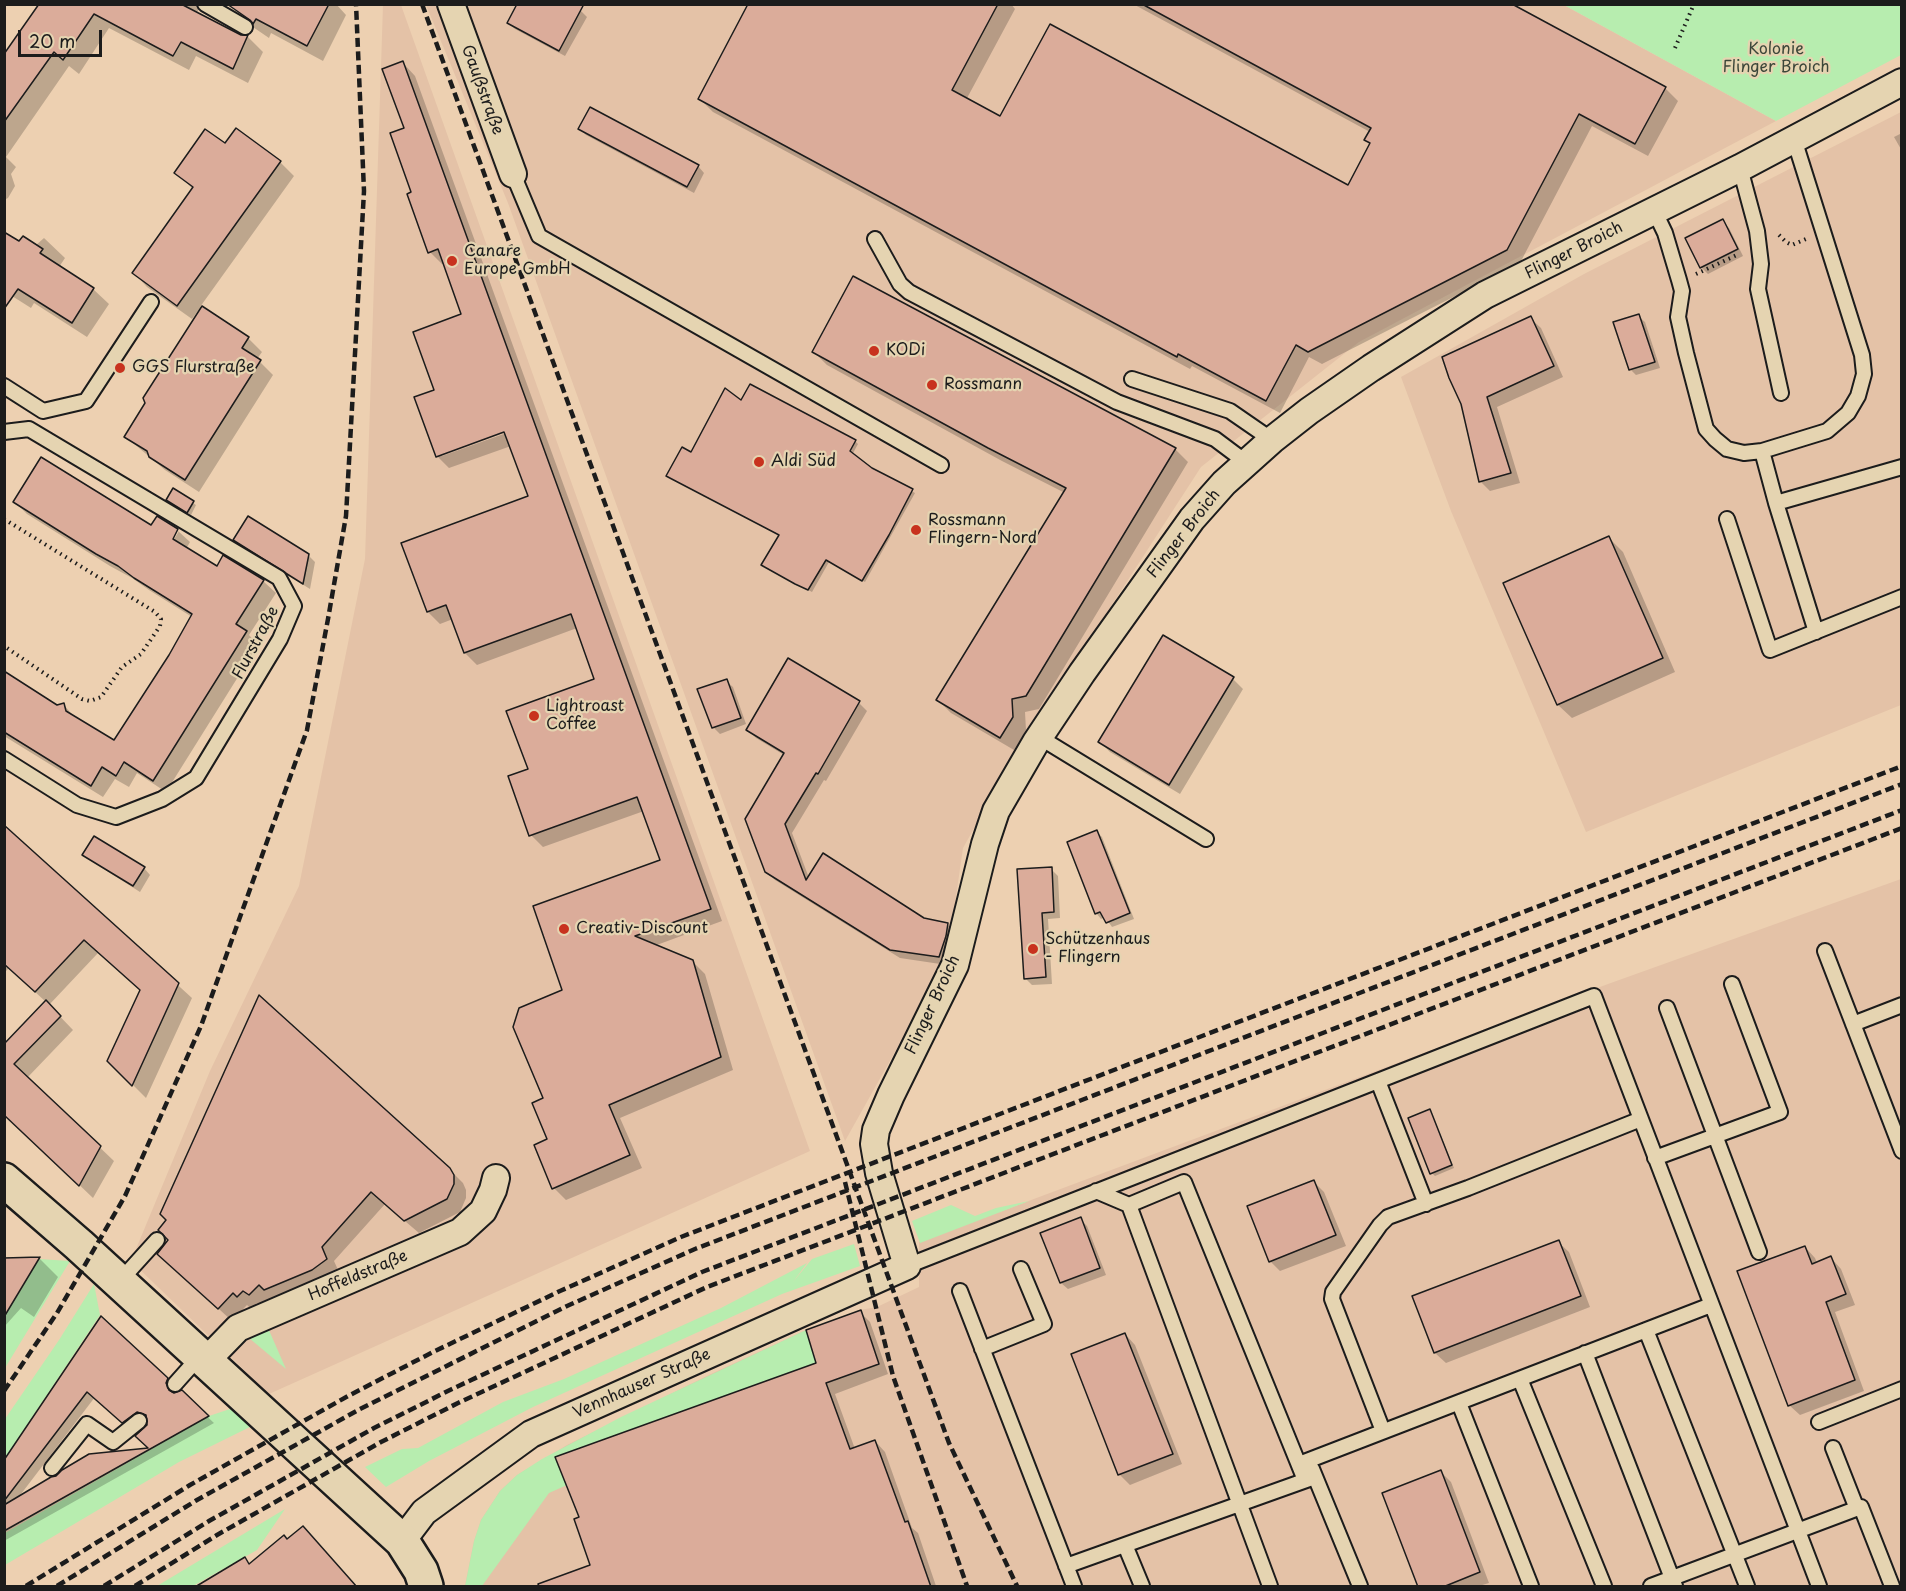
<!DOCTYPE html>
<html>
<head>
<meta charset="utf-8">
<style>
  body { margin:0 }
  #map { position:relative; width:1906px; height:1591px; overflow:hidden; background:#edd0b1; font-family:"Playpen Sans",sans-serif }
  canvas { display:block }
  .frame { position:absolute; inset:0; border:6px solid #1c1c1c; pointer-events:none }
  .scale { position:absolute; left:18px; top:30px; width:84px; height:27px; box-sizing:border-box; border:3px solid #1c1c1c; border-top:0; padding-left:8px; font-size:18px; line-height:21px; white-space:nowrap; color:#1c1c1c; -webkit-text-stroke:4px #e5d4b1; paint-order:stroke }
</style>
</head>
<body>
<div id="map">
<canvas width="1906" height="1591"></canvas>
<div class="frame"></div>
<div class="scale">20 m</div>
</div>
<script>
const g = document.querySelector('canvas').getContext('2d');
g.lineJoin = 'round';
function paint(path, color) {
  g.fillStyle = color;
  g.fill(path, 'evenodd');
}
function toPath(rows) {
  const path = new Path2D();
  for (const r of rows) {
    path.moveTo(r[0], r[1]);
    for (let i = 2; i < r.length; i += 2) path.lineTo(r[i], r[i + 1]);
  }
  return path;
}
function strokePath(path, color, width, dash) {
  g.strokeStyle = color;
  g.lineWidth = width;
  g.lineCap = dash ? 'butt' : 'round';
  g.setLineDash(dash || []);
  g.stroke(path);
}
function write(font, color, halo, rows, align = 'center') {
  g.font = font + ' "Playpen Sans",sans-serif';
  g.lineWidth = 4.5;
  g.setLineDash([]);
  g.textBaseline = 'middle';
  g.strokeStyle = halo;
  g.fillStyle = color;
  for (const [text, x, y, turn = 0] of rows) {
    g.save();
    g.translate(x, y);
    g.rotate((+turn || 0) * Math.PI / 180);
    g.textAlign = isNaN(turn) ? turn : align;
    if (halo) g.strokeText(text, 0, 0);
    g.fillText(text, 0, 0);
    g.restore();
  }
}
paint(toPath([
  [383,5,401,5,810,1151,269,1394,131,1261,210,1071,299,886,365,559],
  [426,5,1564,5,1776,121,1359,342,1201,467,1018,750,963,848,947,959,845,1141,508,203],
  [1901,112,1901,705,1586,832,1451,511,1401,377,1584,274],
  [1901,879,1901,1586,465,1586,474,1541,481,1520,500,1491,517,1475,567,1445,711,1374,806,1330,860,1310,877,1307,919,1287,919,1242,1608,984]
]), '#e4c2a7');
paint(toPath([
  [1564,5,1901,5,1901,55,1776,121],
  [1029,1201,920,1243,912,1221,951,1205,975,1216,996,1208],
  [854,1244,860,1266,782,1294,533,1407,429,1461,386,1487,365,1467,402,1449,418,1448,503,1402,564,1379,721,1308,807,1263,793,1282,812,1259],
  [39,1259,70,1261,5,1368,4,1296,15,1300],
  [94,1284,100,1315,5,1458,5,1419,59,1340],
  [268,1328,286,1369,249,1338],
  [806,1330,816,1363,555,1457,567,1485,549,1493,482,1586,465,1586,474,1541,481,1520,500,1491,517,1475,542,1459,621,1417],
  [233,1408,252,1426,179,1462,5,1565,5,1533,209,1416],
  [285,1509,257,1550,193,1586,157,1586]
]), '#b7edaf');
paint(toPath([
  [40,4,202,4,196,14,240,36,248,37,263,52,248,83,196,56,189,70,109,28,79,74,69,66,6,157,16,167,11,174,15,186,8,198,4,200,4,56],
  [238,4,336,4,346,15,323,61,271,33,269,38,250,25,235,10],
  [750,4,1011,4,1015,9,966,100,1001,118,1348,187,1371,145,1366,140,1370,132,1133,4,1509,4,1665,88,1678,101,1648,156,1592,126,1520,263,1322,364,1309,357,1280,413,1192,366,1190,369,713,112,700,99],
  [580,10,587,17,565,56,515,29,508,23],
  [403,63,415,76,722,921,654,946,692,961,705,974,733,1070,620,1118,642,1168,566,1200,554,1188,545,1099,564,991,662,861,644,811,543,847,531,835,530,770,596,680,577,628,477,665,465,653,453,619,440,624,428,612,529,497,511,446,449,468,437,456,436,391,463,315,444,264,442,264,430,252,413,193,406,129],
  [511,428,512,431,442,456,442,453],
  [580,129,698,166,704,173,694,193,586,135],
  [1902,133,1902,151,1894,137],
  [226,145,280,162,294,176,200,307,248,338,262,352,257,359,273,375,199,492,165,470,126,437,202,309,200,308,192,319,147,287,134,273,193,189,176,173],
  [1722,221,1729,228,1743,256,1708,274,1701,267,1687,239],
  [44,238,65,258,59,267,93,289,109,304,87,337,34,303,31,308,12,296,20,243,35,246],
  [1638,316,1645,322,1660,368,1636,375,1630,369],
  [1530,318,1541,328,1563,377,1497,407,1520,483,1490,491,1480,481,1462,403],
  [814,352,1175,449,1188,462,1039,709,1025,712,1026,730,1014,750,951,713,938,700,1065,493,1002,461,827,365],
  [742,403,855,441,858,444,852,455,871,469,915,493,865,582,829,562,812,592,766,568,763,565,780,536,668,476,692,454],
  [174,490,196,505,191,515,171,503],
  [15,502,152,527,177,530,190,542,186,549,217,568,263,581,276,593,249,635,258,645,166,792,137,773,129,787,115,779,103,797,4,736,4,673,57,707,64,705,76,719,115,742,170,656,192,617,149,590,132,578,110,566,27,514],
  [175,531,179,531,170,546],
  [1609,538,1623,552,1675,672,1572,718,1558,705,1505,584],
  [235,540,308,555,315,562,310,589,242,547],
  [789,660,859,703,867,711,826,781,824,780,792,833,809,878,923,919,947,924,955,932,947,965,900,958,775,880,766,871,784,755,756,738,748,730],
  [1233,679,1243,689,1180,794,1110,752,1100,742],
  [726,681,733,687,746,724,720,734,713,727],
  [4,827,192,998,146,1098,108,1060,141,991,98,953,49,1005,73,1030,27,1078,114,1161,93,1198,4,1113,4,1047,46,1002,9,968,4,973],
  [1096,831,1102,837,1134,919,1112,927,1105,917,1101,919,1096,913],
  [84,855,144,868,150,875,140,892,91,861],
  [1051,869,1058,876,1060,918,1048,919,1052,984,1032,985,1025,978],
  [1429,1111,1432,1114,1454,1168,1435,1176,1432,1173],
  [449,1169,463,1183,466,1190,466,1198,460,1212,419,1233,385,1204,334,1261,339,1272,279,1302,273,1297,263,1307,257,1303,251,1309,247,1305,232,1321,159,1254],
  [1314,1182,1324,1192,1346,1246,1280,1271,1270,1261],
  [1080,1219,1087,1226,1106,1275,1068,1289,1061,1283,1042,1233],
  [1558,1242,1569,1252,1590,1307,1446,1363,1435,1353,1414,1297],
  [1805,1247,1815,1258,1817,1263,1831,1258,1841,1269,1855,1305,1835,1312,1864,1391,1800,1415,1789,1405],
  [4,1259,40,1259,58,1277,34,1317,21,1308,4,1327],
  [860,1312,870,1322,888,1374,835,1394,855,1449,875,1441,885,1452,912,1528,918,1533,936,1586,534,1586,592,1566,818,1364],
  [102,1319,174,1386,172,1390,173,1395,181,1392,214,1423,4,1541,4,1462],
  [95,1397,129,1429,144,1418,148,1419,149,1425,137,1436,151,1449,89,1455,57,1478,18,1498],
  [1125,1334,1135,1345,1182,1464,1130,1485,1119,1474],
  [1441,1472,1451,1482,1489,1583,1479,1586,1419,1586]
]), '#0003');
const building = toPath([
  [39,4,181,4,241,35,248,35,233,69,181,42,173,56,94,14,63,60,54,52,4,122,4,54,39,4],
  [227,4,329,4,307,46,256,19,253,24,250,20,227,4],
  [517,4,584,4,559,51,507,23,517,4],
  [748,4,998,4,952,90,1000,116,1050,24,1348,185,1370,143,1364,140,1371,128,1142,4,1512,4,1666,87,1635,144,1579,114,1507,250,1308,352,1296,345,1266,401,1178,354,1177,357,698,99,748,4],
  [403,61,711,909,635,936,693,960,721,1057,609,1105,630,1155,552,1189,534,1145,547,1139,532,1103,543,1098,513,1027,519,1008,562,990,533,906,660,860,637,797,529,836,508,776,528,769,506,711,594,679,571,614,464,653,446,605,427,612,401,543,528,496,504,432,436,457,414,397,434,390,413,332,461,314,438,249,428,253,407,194,411,192,390,133,404,128,382,69,403,61],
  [590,107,699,165,687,187,578,129,590,107],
  [236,128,281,161,177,306,132,273,193,187,174,173,205,129,225,143,236,128],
  [1723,219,1738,249,1700,268,1685,238,1723,219],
  [4,232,19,241,23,236,43,249,40,253,94,288,72,323,18,289,4,309,4,232],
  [853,276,1176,448,1026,696,1012,699,1013,717,1000,738,936,700,1066,488,988,448,812,352,853,276],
  [202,306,249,337,242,348,261,360,185,480,149,457,147,451,124,437,145,403,143,398,202,306],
  [1639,314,1655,362,1629,370,1613,322,1639,314],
  [1531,316,1554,366,1487,397,1511,473,1479,482,1461,404,1449,378,1442,357,1531,316],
  [750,384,856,440,850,451,872,468,913,489,889,535,862,581,826,560,808,590,795,584,761,565,779,535,666,476,682,447,691,452,725,388,741,400,750,384],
  [41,457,151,525,157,516,178,529,173,539,217,566,223,555,264,580,236,624,247,631,153,781,124,762,116,776,102,767,91,786,4,732,4,671,57,705,64,703,66,711,114,740,169,655,192,614,134,578,118,566,96,554,13,502,41,457],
  [173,488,194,501,187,513,166,500,173,488],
  [248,516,309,554,303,584,233,540,248,516],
  [1609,536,1663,658,1557,705,1503,583,1609,536],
  [1163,635,1234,677,1169,785,1098,742,1163,635],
  [788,658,860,701,818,774,816,773,785,824,806,880,823,853,924,918,948,923,946,936,939,957,890,950,765,872,745,819,784,753,746,730,788,658],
  [727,679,741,718,712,728,697,689,727,679],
  [4,825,179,983,132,1086,107,1061,140,990,84,940,35,992,4,964,4,825],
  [1097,830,1130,913,1106,923,1100,912,1095,914,1067,842,1097,830],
  [94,836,145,867,133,886,82,855,94,836],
  [1052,867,1054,912,1042,913,1046,977,1024,979,1017,869,1052,867],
  [259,995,450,1168,454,1175,454,1184,447,1199,404,1221,371,1192,322,1247,327,1259,312,1270,264,1290,259,1285,249,1295,243,1291,237,1297,233,1293,218,1309,157,1254,168,1240,158,1230,166,1220,160,1214,259,995],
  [46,1000,61,1016,14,1064,101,1146,79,1186,4,1115,4,1044,46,1000],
  [1430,1109,1452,1165,1430,1174,1408,1118,1430,1109],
  [1314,1180,1336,1235,1269,1262,1247,1206,1314,1180],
  [1081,1217,1100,1268,1060,1283,1040,1233,1081,1217],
  [1559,1240,1581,1296,1434,1353,1412,1296,1559,1240],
  [1805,1246,1812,1264,1831,1256,1846,1294,1826,1302,1855,1380,1788,1406,1737,1271,1805,1246],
  [40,1257,4,1317,4,1258,40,1257],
  [861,1310,879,1364,826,1383,850,1449,875,1440,905,1522,908,1521,931,1587,539,1587,538,1584,590,1565,574,1519,579,1517,555,1457,816,1363,806,1330,861,1310],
  [101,1316,168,1378,166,1383,169,1390,174,1393,182,1390,209,1416,4,1531,4,1505,51,1477,56,1476,62,1470,89,1454,148,1448,135,1436,147,1425,146,1415,137,1412,122,1423,87,1392,4,1501,4,1460,101,1316],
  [1125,1333,1173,1454,1118,1475,1071,1354,1125,1333],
  [1441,1470,1480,1572,1443,1587,1418,1587,1382,1493,1441,1470],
  [303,1526,357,1587,195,1587,245,1557,249,1564,284,1535,287,1539,303,1526]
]);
paint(building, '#dbac9a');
strokePath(building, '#1c1c1c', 1.5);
const lane = toPath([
  [205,4,245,27],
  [1740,168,1757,231,1761,264,1758,289,1781,393],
  [513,174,539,236,941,465],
  [1654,210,1665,233,1679,280,1682,291,1678,317,1686,353,1706,429,1715,439,1727,449,1744,453,1762,451,1827,431,1848,413,1858,396,1864,374,1862,355,1794,139],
  [875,239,900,284,909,292,1117,402,1215,439,1247,463],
  [1132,379,1230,411,1272,440],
  [4,386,43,411,86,401,151,302],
  [4,432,29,429,279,578,294,606,280,639,196,778,162,799,116,817,77,805,4,759],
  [1762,451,1776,503,1816,632],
  [1776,503,1902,467],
  [1727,519,1770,650,1902,597],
  [1039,737,1206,839],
  [1825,951,1902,1151],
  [1667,1008,1759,1252],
  [1853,1024,1902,1005],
  [1378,1081,1426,1204],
  [1655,1158,1780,1112,1732,984],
  [1096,1191,1129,1205,1184,1182,1305,1480],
  [1129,1205,1270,1586],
  [907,1266,1594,996,1819,1586],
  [119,1282,157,1240],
  [960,1291,1074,1586],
  [1646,1330,1747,1586],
  [982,1349,1044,1324,1021,1269],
  [1585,1353,1675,1586],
  [1520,1379,1604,1586],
  [175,1384,200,1356],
  [1459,1403,1531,1586],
  [1819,1422,1902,1389],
  [1383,1431,1332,1299,1333,1292,1380,1225,1388,1217,1468,1188,1641,1119],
  [1833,1448,1857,1509],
  [1299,1464,1711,1305],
  [52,1468,87,1424,113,1442,139,1421],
  [1312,1469,1360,1586],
  [1125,1545,1142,1586],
  [1066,1566,1315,1477],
  [1651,1586,1861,1507,1892,1586]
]);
const street = toPath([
  [451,4,513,174],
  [205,1362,238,1328,460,1232,483,1211,493,1190,496,1178],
  [402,1541,424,1512,531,1434,907,1266,879,1173,874,1144,876,1130,891,1095,955,965,985,844,996,811,1036,742,1082,673,1192,519,1224,483,1272,440,1309,411,1371,368,1485,295,1740,168,1902,82]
]);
const secondary = toPath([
  [4,1180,79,1245,402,1541,421,1571,426,1586]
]);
strokePath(lane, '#1c1c1c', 18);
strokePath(street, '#1c1c1c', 30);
strokePath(secondary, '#1c1c1c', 38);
strokePath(toPath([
  [1675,48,1694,4],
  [1779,235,1786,242,1792,245,1806,239],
  [1696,274,1739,254],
  [4,519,155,612,161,619,160,626,141,654,122,667,101,697,90,701,82,699,4,646]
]), '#1c1c1c', 4, [1.5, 4.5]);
strokePath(lane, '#e5d4b1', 14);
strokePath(street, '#e5d4b1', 26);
strokePath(secondary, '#e5d4b1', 33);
strokePath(toPath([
  [422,4,949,1443,1017,1586],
  [845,1182,893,1376,967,1586],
  [4,1391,57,1313,125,1196,201,1026,307,730,328,619,346,516,364,191,356,4],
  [26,1586,190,1485,348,1396,433,1352,560,1291,681,1237,1902,766],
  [57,1586,197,1500,360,1409,567,1306,695,1249,1902,784],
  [104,1586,209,1521,374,1428,452,1389,702,1272,1902,810],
  [135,1586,217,1535,381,1442,458,1403,707,1287,1902,828]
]), '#1c1c1c', 4.5, [9, 4.5]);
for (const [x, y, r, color] of [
  [452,261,6,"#c8321e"],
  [874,351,6,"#c8321e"],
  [120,368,6,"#c8321e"],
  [932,385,6,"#c8321e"],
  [759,462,6,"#c8321e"],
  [916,530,6,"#c8321e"],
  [534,716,6,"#c8321e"],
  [564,929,6,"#c8321e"],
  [1033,949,6,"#c8321e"]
]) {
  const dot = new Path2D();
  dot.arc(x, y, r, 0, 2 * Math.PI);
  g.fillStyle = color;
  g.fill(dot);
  strokePath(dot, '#e5d4b1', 2);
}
write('16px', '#3b4639', '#e5d4b1', [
  ["Kolonie",1776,50],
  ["Flinger Broich",1776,68]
]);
write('16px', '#1c1c1c', '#e5d4b1', [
  ["Gaußstraße",482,90,70],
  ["Flinger Broich",1574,251,-27],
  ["Flinger Broich",1184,534,-52],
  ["Flurstraße",256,643,-62],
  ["Flinger Broich",933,1005,-65],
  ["Hoffeldstraße",358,1276,-23],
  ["Vennhauser Straße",642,1384,-24]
]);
write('16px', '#1c1c1c', '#e5d4b1', [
  ["Canare",464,252],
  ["Europe GmbH",464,270],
  ["KODi",886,351],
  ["GGS Flurstraße",132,368],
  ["Rossmann",944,385],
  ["Aldi Süd",771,462],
  ["Rossmann",928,521],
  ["Flingern-Nord",928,539],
  ["Lightroast",546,707],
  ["Coffee",546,725],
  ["Creativ-Discount",576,929],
  ["Schützenhaus",1045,940],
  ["- Flingern",1045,958]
], 'left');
</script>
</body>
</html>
